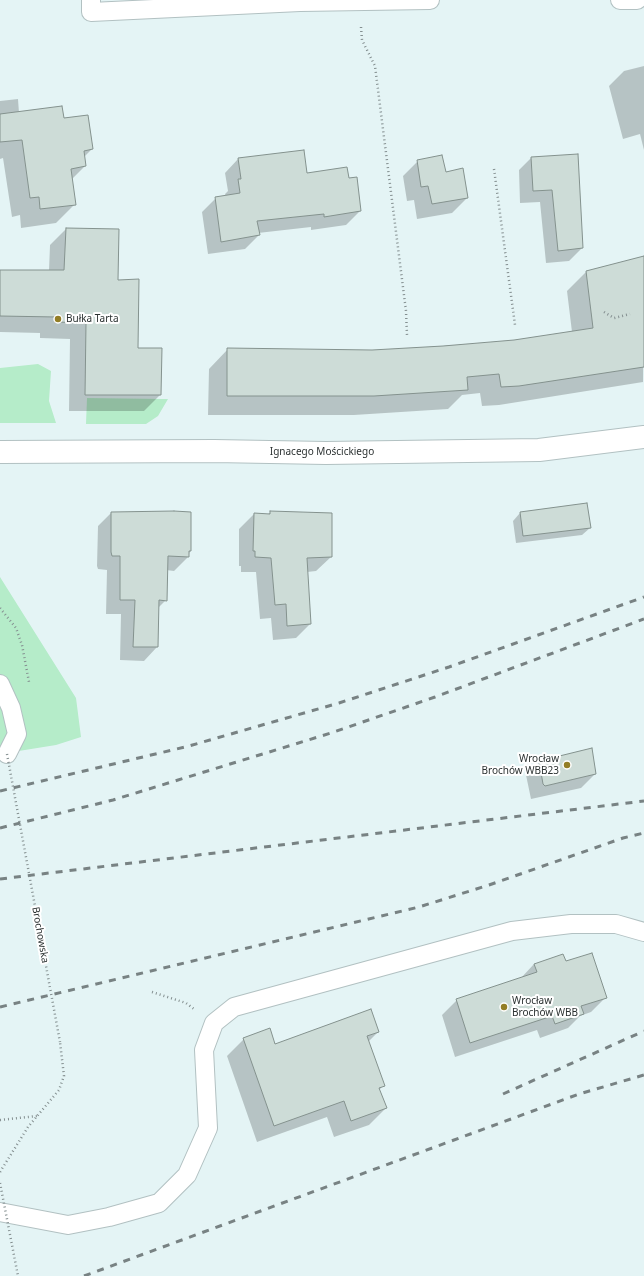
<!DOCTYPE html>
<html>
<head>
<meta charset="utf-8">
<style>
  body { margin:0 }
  canvas { display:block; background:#e4f4f5 }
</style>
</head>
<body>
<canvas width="644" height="1276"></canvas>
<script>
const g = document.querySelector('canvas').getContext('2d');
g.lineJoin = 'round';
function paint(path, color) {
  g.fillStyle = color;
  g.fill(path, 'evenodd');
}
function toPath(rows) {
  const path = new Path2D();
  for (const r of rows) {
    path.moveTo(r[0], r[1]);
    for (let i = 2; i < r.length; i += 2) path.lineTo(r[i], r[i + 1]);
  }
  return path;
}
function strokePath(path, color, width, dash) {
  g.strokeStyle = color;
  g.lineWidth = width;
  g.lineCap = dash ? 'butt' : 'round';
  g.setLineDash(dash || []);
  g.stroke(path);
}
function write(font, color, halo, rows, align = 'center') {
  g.font = font + ' "Noto Sans",sans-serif';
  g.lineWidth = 4;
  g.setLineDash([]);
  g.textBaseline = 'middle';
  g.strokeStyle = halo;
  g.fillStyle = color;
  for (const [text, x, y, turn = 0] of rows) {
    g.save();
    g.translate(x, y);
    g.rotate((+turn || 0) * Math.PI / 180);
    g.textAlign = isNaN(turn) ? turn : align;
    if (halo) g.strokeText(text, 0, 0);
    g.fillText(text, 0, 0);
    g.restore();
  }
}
paint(toPath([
  [38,364,51,371,49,401,56,423,0,423,0,368],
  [87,398,164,399,168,399,158,416,146,424,86,424],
  [0,577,76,698,81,737,56,745,0,754]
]), '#b5ecc9');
paint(toPath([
  [644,66,644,150,640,134,623,139,609,86,624,71],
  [18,99,19,113,63,119,92,149,84,157,85,166,71,180,75,204,56,223,21,228,20,215,12,217,3,158,0,159,0,101],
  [578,155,582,248,569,261,546,263,540,202,520,203,519,170,531,158],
  [238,159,306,174,348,179,360,211,346,225,311,230,311,227,258,233,259,235,245,249,208,254,202,212,216,198,226,197,225,194,228,191,225,173],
  [418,161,445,173,467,198,452,213,417,219,414,200,407,201,403,176],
  [66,229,118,230,117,281,137,349,161,349,160,395,144,411,69,411,70,339,40,338,40,333,0,332,0,271,49,271,50,245],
  [644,258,643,382,499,405,482,406,480,393,462,395,448,409,354,415,208,415,209,369,228,349,372,351,514,341,572,332,567,291,586,272],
  [271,512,331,557,316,571,307,572,310,624,296,638,273,640,271,618,260,619,256,572,241,572,241,566,239,566,239,529,254,514,268,514],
  [111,513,190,551,188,557,174,571,166,570,166,600,158,608,157,647,144,661,120,660,121,614,106,614,107,570,98,569,97,566,98,526],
  [520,513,590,528,582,535,516,543,513,521],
  [540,762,595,774,581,788,531,799,526,775],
  [565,962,606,997,591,1012,580,1016,568,1028,540,1038,537,1030,455,1057,442,1015,457,1000,521,978,534,964],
  [378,1032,368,1042,384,1085,379,1090,386,1108,369,1125,334,1137,327,1117,257,1142,227,1056,244,1039,275,1045]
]), '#0003');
const building = toPath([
  [62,106,64,118,88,115,93,149,84,151,86,166,71,169,76,205,40,209,39,197,30,198,22,140,0,142,0,114,62,106],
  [304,150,307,173,347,167,349,178,357,177,361,211,324,217,324,214,257,221,260,235,221,242,215,197,240,193,238,179,241,179,238,158,304,150],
  [578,154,583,248,558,251,552,190,533,191,531,157,578,154],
  [442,155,446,172,463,168,468,198,432,204,428,186,421,187,417,160,442,155],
  [66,228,119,229,118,280,139,279,138,348,162,348,161,395,85,395,86,323,56,322,56,317,0,316,0,270,64,270,66,228],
  [644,256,644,367,519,386,501,387,499,374,467,377,468,390,374,396,227,396,227,348,372,350,443,346,514,340,593,328,586,271,644,256],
  [587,503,591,528,523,536,520,512,587,503],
  [174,511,191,512,191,551,189,551,189,557,168,556,167,601,159,600,158,647,133,647,135,600,120,600,120,556,112,556,111,552,111,512,174,511],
  [270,511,332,513,332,557,307,558,311,624,287,626,286,604,275,605,271,558,255,557,255,551,253,551,254,513,270,514,270,511],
  [592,748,596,774,545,786,543,784,539,761,592,748],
  [592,953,607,998,581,1006,584,1014,555,1024,552,1016,470,1043,456,999,537,972,534,964,563,954,566,961,592,953],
  [371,1009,379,1032,367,1036,385,1086,379,1088,387,1108,351,1121,344,1101,274,1126,243,1038,270,1028,275,1044,371,1009]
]);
paint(building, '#cddcd7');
strokePath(building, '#84928e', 1);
const lane = toPath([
  [91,0,91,12,300,2,430,0],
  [620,0,637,0],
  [0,684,11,708,17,734,7,754],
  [0,1212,68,1225,109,1217,159,1203,187,1175,208,1128,204,1050,214,1023,234,1007,512,931,571,924,616,924,644,932]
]);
const secondary = toPath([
  [0,452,214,451,326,453,539,450,644,437]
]);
strokePath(lane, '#b2c1c2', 20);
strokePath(secondary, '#b2c1c2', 24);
strokePath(toPath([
  [361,27,362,40,375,66,406,311,407,335],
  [494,169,515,325],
  [604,312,614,318,630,314],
  [0,608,16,628,22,645,29,682],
  [152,992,186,1003,194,1009],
  [0,1120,37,1116],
  [0,1172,28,1127,59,1090,64,1076,60,1042]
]), '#848f90', 2.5, [1, 3]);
strokePath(lane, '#fff', 18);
strokePath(secondary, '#fff', 22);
strokePath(toPath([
  [0,791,189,746,339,703,449,667,644,597],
  [0,828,113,800,331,733,435,697,644,619],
  [0,879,644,801],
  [0,1007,419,907,489,885,623,838,644,833],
  [503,1094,644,1031],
  [84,1276,579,1094,644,1075]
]), '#788283', 3, [7, 7]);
strokePath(toPath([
  [7,754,60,1042],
  [0,1183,18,1276]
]), '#848f90', 2.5, [1, 3]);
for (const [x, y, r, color] of [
  [58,319,4,"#937e26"],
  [567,765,4,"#937e26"],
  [504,1007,4,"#937e26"]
]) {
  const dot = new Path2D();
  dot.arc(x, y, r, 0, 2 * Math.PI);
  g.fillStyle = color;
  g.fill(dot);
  strokePath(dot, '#fff', 1.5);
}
write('10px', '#2b3131', '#fff', [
  ["Bułka Tarta",66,319],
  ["Wrocław",559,759,"right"],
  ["Brochów WBB23",559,771,"right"],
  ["Wrocław",512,1001],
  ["Brochów WBB",512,1013]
], 'left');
write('10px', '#2b3131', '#fff', [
  ["Ignacego Mościckiego",322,452],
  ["Brochowska",40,935,80]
]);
</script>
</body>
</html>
